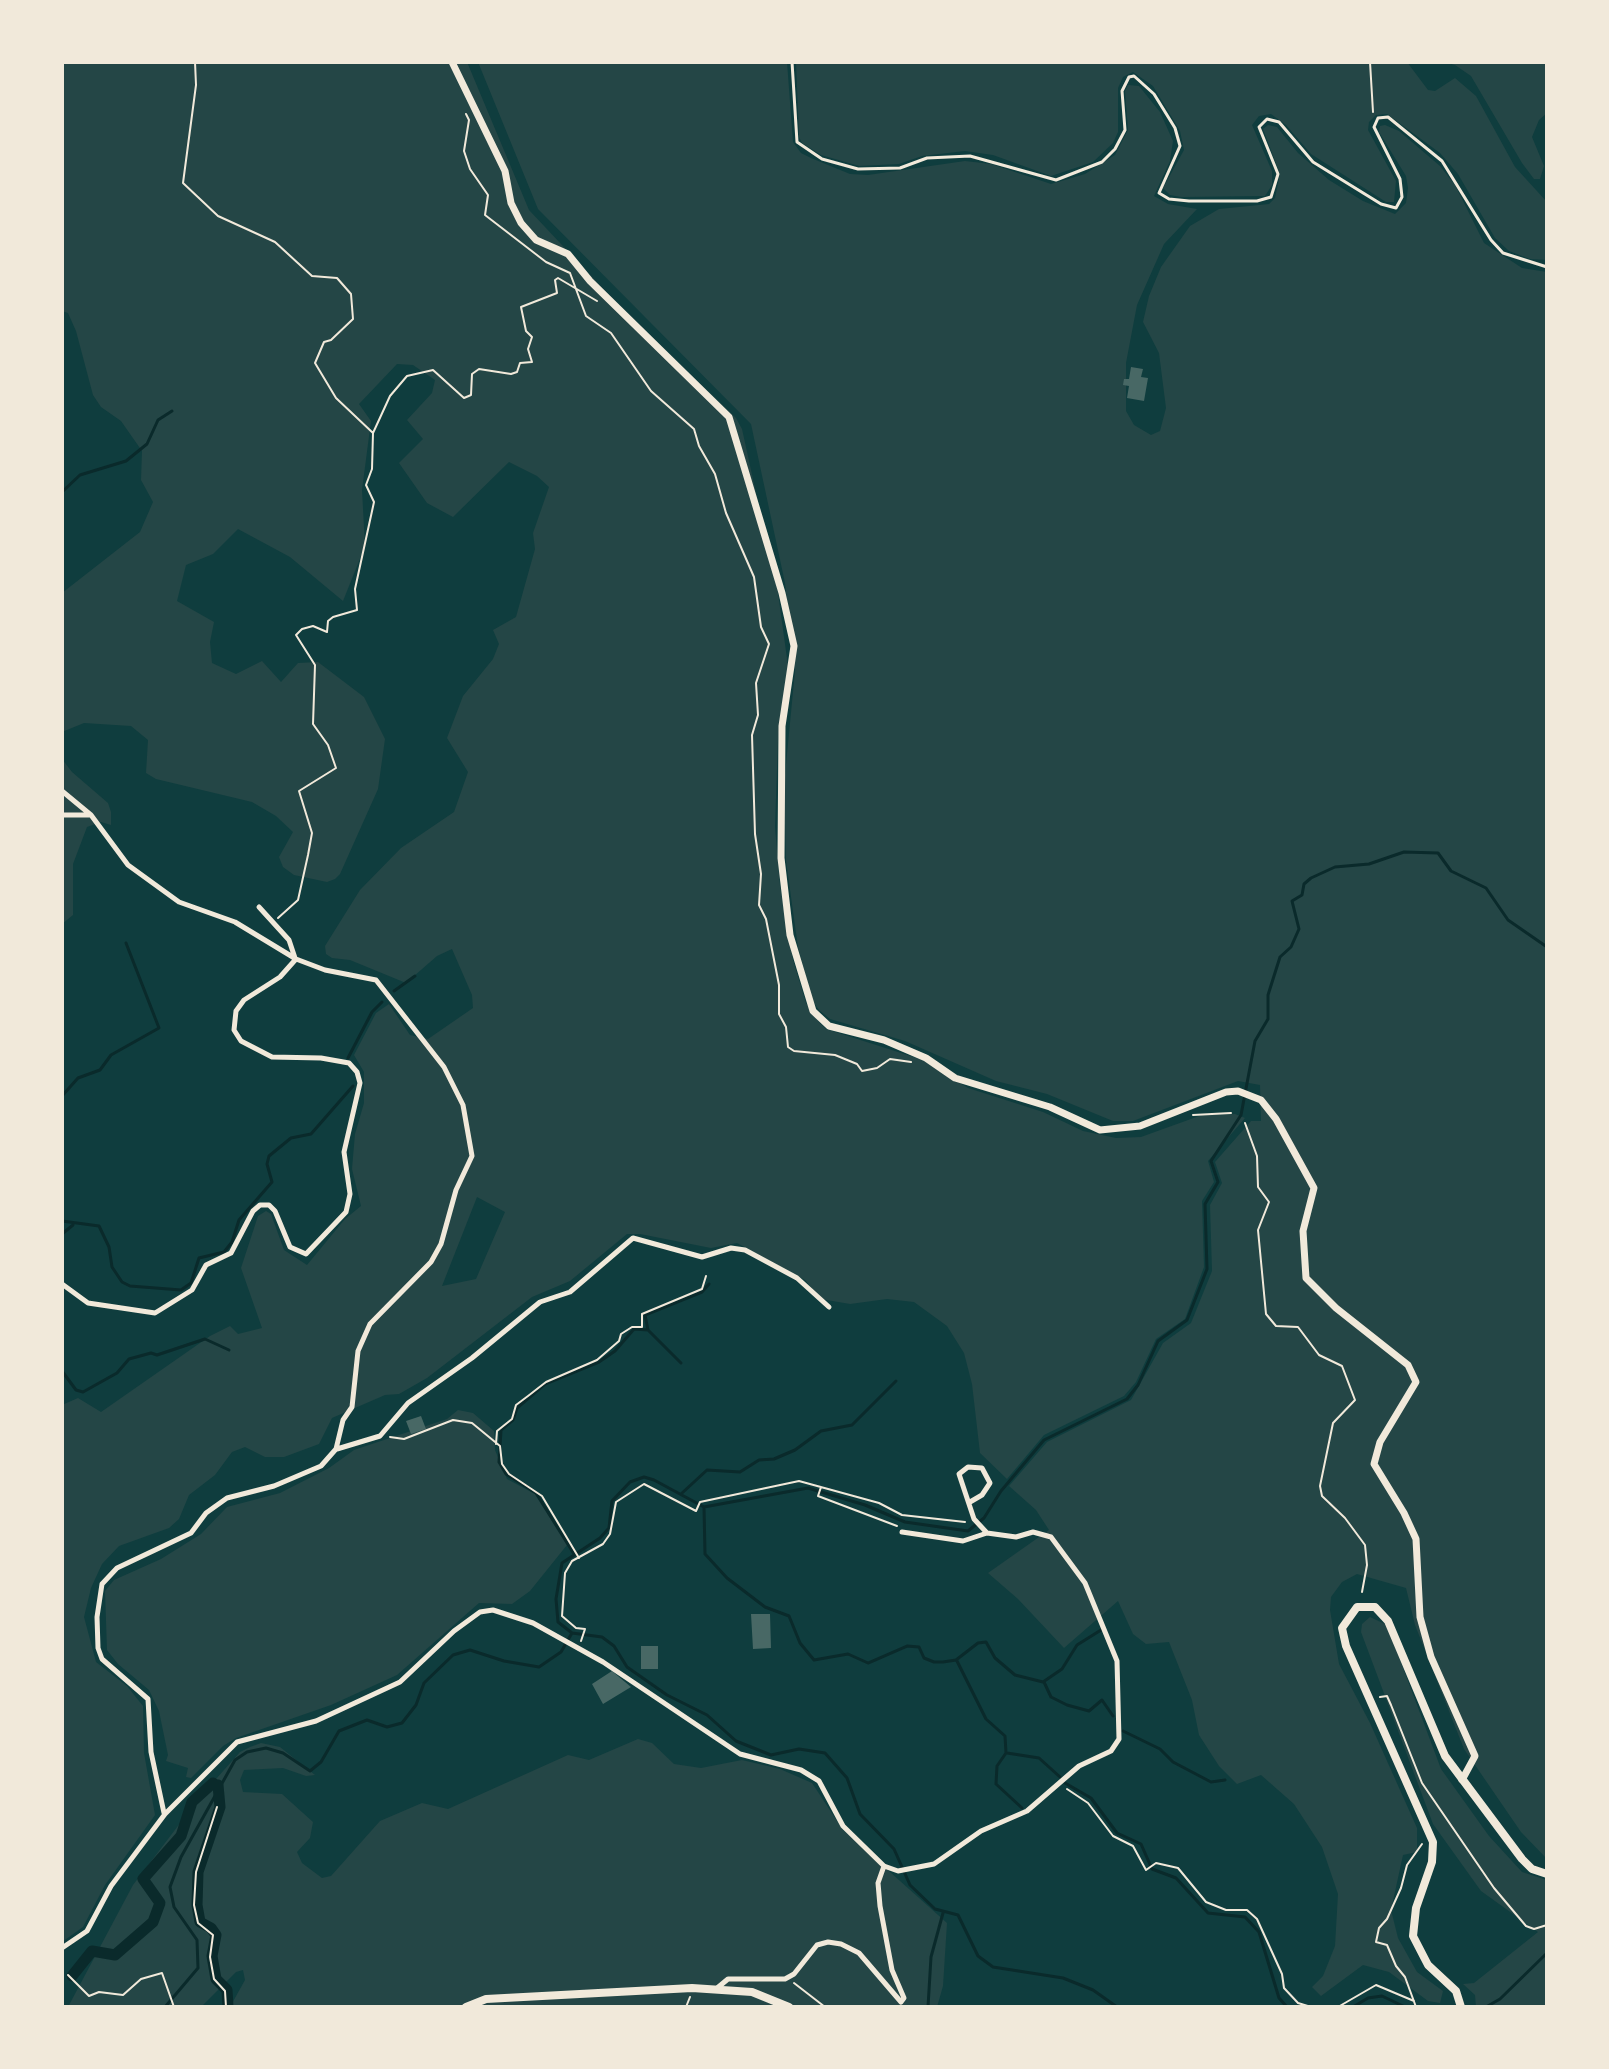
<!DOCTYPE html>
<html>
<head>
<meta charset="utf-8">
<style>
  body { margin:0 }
  #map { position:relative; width:1609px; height:2069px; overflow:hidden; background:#0f3d3e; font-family:Arial,sans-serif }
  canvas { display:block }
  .frame { position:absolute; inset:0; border:64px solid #f1e9da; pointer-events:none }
</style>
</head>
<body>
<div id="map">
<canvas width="1609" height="2069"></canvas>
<div class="frame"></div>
</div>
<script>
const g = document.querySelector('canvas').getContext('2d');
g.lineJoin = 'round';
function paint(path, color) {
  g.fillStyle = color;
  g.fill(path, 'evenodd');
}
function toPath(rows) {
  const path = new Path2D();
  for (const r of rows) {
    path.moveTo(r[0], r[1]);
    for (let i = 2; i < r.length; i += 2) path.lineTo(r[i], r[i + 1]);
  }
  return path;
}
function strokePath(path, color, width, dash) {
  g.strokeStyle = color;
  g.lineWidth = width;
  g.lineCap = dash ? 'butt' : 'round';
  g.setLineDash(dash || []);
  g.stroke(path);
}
paint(toPath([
  [62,62,467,62,529,210,625,312,736,418,742,429,778,593,788,666,778,739,775,827,780,886,793,960,806,1003,819,1022,826,1029,923,1060,968,1088,1043,1112,1083,1131,1116,1138,1141,1137,1202,1115,1235,1114,1245,1118,1208,1161,1214,1182,1202,1201,1204,1267,1185,1319,1156,1339,1136,1382,1124,1396,1044,1435,1007,1479,980,1453,972,1384,964,1353,947,1326,914,1302,887,1299,850,1304,821,1299,805,1280,737,1243,711,1248,640,1234,627,1234,570,1281,532,1297,427,1378,399,1394,385,1395,332,1418,319,1444,284,1457,265,1457,245,1447,232,1452,215,1475,189,1495,179,1519,169,1528,119,1546,102,1564,91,1588,84,1617,96,1662,127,1686,143,1706,144,1753,155,1815,105,1885,83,1927,62,1942,62,1405,78,1398,101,1412,210,1336,230,1326,238,1334,262,1328,241,1268,258,1216,266,1211,271,1214,284,1250,307,1265,345,1219,361,1206,352,1169,355,1134,364,1103,364,1072,354,1055,376,1013,389,1004,410,1035,428,1039,473,1008,472,995,452,949,437,956,406,983,350,960,332,958,326,954,325,946,360,890,401,848,454,812,468,772,447,738,463,696,493,659,499,644,493,630,516,617,535,549,533,533,549,487,537,476,509,462,453,517,427,503,399,463,423,439,407,420,432,393,435,380,413,365,397,364,359,404,371,421,362,490,365,546,343,601,290,557,238,529,213,554,186,565,177,601,214,622,210,642,212,663,236,674,262,661,281,682,298,663,318,662,364,697,385,739,378,789,340,874,335,879,327,882,294,875,283,867,279,857,293,832,276,816,252,802,156,779,146,773,148,740,131,726,84,723,62,732,62,593,140,532,153,502,141,480,142,451,121,421,101,407,93,395,76,331,68,313,62,311],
  [477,1197,505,1212,476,1279,442,1286],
  [478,62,787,62,793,142,801,153,811,158,850,174,868,175,965,161,991,164,1051,184,1085,174,1115,155,1128,130,1125,91,1128,85,1139,86,1160,112,1173,141,1170,161,1154,196,1168,204,1197,209,1164,244,1137,305,1126,363,1126,411,1134,425,1151,435,1160,431,1166,408,1159,353,1143,322,1149,296,1161,267,1190,226,1219,209,1269,204,1275,198,1280,174,1263,129,1268,125,1277,127,1298,153,1329,180,1363,201,1395,214,1406,203,1408,188,1406,176,1379,132,1380,126,1385,125,1399,131,1440,166,1455,185,1484,243,1522,268,1547,272,1547,1859,1521,1832,1464,1749,1415,1625,1406,1588,1357,1574,1342,1582,1331,1597,1330,1610,1339,1664,1370,1723,1417,1828,1417,1852,1403,1855,1391,1910,1398,1938,1417,1972,1443,1991,1440,2003,1428,2001,1389,1972,1363,1965,1321,1996,1312,1987,1323,1976,1335,1946,1338,1894,1322,1847,1294,1804,1261,1775,1237,1784,1219,1766,1199,1735,1192,1700,1169,1642,1146,1644,1133,1634,1118,1601,1064,1648,1018,1599,988,1573,1049,1530,1036,1510,1009,1486,1047,1442,1131,1400,1163,1343,1191,1323,1212,1271,1210,1205,1222,1183,1215,1162,1251,1121,1261,1121,1260,1085,1238,1081,1133,1121,1113,1121,1047,1094,996,1081,905,1041,830,1019,819,1010,812,1000,798,947,786,861,784,785,795,671,785,583,751,424,538,209],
  [796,62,1407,62,1428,90,1435,91,1455,78,1476,96,1515,167,1547,202,1547,260,1530,259,1509,251,1495,238,1458,174,1440,153,1387,114,1376,115,1369,122,1368,130,1396,181,1394,202,1386,202,1311,154,1286,125,1271,114,1259,116,1252,125,1272,171,1272,185,1265,196,1181,197,1170,195,1163,188,1184,150,1180,131,1153,86,1133,72,1123,77,1118,88,1118,132,1113,143,1093,162,1051,176,993,155,965,151,922,156,899,164,859,166,821,155,802,143,799,137],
  [1444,62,1547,62,1547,113,1539,120,1532,137,1544,166,1540,179,1534,179,1522,163,1471,76,1455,65],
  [62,759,72,772,108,803,111,812,111,825,101,822,87,827,73,864,73,915,62,924],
  [458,1410,473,1413,494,1431,495,1450,507,1479,535,1494,567,1545,530,1591,512,1604,479,1603,397,1675,331,1705,236,1738,223,1746,191,1778,186,1777,188,1768,166,1761,168,1755,159,1711,149,1690,118,1664,107,1650,105,1591,114,1580,161,1559,201,1534,227,1507,280,1493,329,1468,354,1450,447,1419],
  [1370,1617,1387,1625,1441,1769,1489,1836,1522,1872,1547,1880,1547,2007,1476,2007,1475,1995,1463,1984,1474,1983,1538,1932,1481,1891,1433,1824,1361,1632,1362,1624],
  [638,1739,652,1743,674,1764,701,1768,742,1760,780,1769,812,1783,843,1830,947,1923,943,1986,937,2007,230,2007,245,1980,243,1970,236,1972,201,2007,68,2007,133,1885,200,1797,240,1752,250,1747,261,1743,280,1747,315,1775,306,1776,283,1768,244,1770,240,1780,243,1792,282,1794,313,1822,310,1838,297,1852,302,1863,322,1878,331,1876,380,1821,422,1803,448,1809,568,1755,589,1760]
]), '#244646');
strokePath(toPath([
  [62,492,80,475,126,461,147,444,158,420,172,411],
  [394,991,415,976],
  [348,1058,372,1012,382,1002],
  [62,1096,78,1078,100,1070,111,1055,159,1028,126,943],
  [62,1221,99,1226,109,1247,112,1267,122,1282,130,1286,181,1290,191,1283,199,1258,224,1252,232,1242,239,1220,272,1182,267,1164,269,1156,291,1138,311,1134,353,1086],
  [62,1234,73,1225],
  [648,1330,681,1363],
  [62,1371,76,1390,83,1392,117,1373,129,1359,151,1353,157,1355,205,1339,229,1350],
  [681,1494,707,1470,740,1472,759,1460,774,1459,795,1450,821,1431,852,1425,896,1381],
  [704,1507,705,1554,727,1578,765,1607,789,1616,800,1643,814,1660,848,1654,868,1663,907,1646,919,1647,924,1658,934,1662,943,1662,956,1660,978,1643,986,1642,995,1658,1015,1675,1043,1682,1062,1669,1077,1645,1101,1630],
  [574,1554,536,1493,506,1474,499,1462,501,1430,513,1420,517,1408,545,1384,599,1362,615,1351,634,1329,648,1330,645,1315,702,1292,709,1284],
  [572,1633,558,1622,556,1599,562,1563,600,1538,609,1528,612,1501,630,1482,644,1477,654,1480,704,1507,808,1488,865,1505,905,1522,968,1531,984,1518,1001,1491,1044,1440,1127,1399,1138,1385,1158,1341,1187,1320,1207,1269,1205,1204,1218,1182,1211,1161,1241,1115,1255,1041,1268,1019,1268,995,1280,957,1291,947,1299,929,1292,901,1302,895,1304,884,1311,878,1335,867,1369,864,1404,852,1438,853,1451,871,1486,888,1508,920,1547,947],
  [957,1661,986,1719,1005,1736,1006,1753,997,1766,996,1784,1022,1808],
  [1044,1682,1051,1697,1067,1705,1089,1711,1102,1700,1113,1716],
  [1123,1731,1160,1749,1173,1762,1211,1782,1225,1780],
  [1007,1753,1039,1758,1060,1777],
  [1065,1783,1091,1798,1117,1833,1141,1844,1152,1869,1176,1878,1208,1913,1245,1917,1259,1932,1279,1998,1287,2007],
  [165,2007,198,1968,197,1940,174,1907,170,1887,181,1857,235,1760,247,1752,266,1748,283,1753,310,1771,321,1762,339,1731,367,1720,387,1727,402,1723,416,1705,424,1683,453,1655,470,1650,504,1661,539,1667,561,1652,572,1633,602,1637,614,1646,627,1667,667,1695,707,1715,736,1741,771,1755,799,1749,825,1753,847,1778,860,1814,894,1849,910,1885,935,1909,958,1915,978,1956,993,1967,1063,1978,1093,1990,1117,2007],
  [928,2007,931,1957,943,1913],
  [1353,2007,1368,1998,1382,1996,1405,2007],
  [1421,2007,1424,2007],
  [1486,2007,1500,1999,1547,1953]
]), '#0a2a2b', 3);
strokePath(toPath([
  [218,1785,220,1807,198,1872,197,1905,200,1922,211,1928,216,1935,212,1956,216,1979,227,1990,228,2007],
  [72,1976,92,1951,115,1955,153,1922,160,1903,143,1879,181,1836,192,1802,213,1783]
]), '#0a2a2b', 11);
paint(toPath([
  [1131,367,1143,369,1141,377,1148,378,1144,401,1127,398,1129,386,1123,385,1124,379,1129,379],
  [421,1416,426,1429,411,1434,406,1421],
  [751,1614,770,1614,771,1648,753,1649],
  [641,1646,658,1646,658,1669,641,1669],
  [612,1671,631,1687,603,1704,592,1684]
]), '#486865');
strokePath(toPath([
  [195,62,196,85,183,183,218,216,275,242,312,276,337,278,351,294,353,319,331,340,324,342,315,363,336,398,373,433],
  [1370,62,1373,112],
  [466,114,469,120,464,151,470,169,488,195,485,215,546,262,570,273,586,316,611,333,651,391,694,429,699,446,715,474,726,513,754,577,761,627,769,644,756,683,758,715,752,735,755,834,761,874,759,905,766,919,779,985,779,1014,786,1027,788,1047,794,1051,835,1055,857,1064,862,1071,877,1068,890,1059,911,1062],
  [278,918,298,900,308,855,312,833,299,791,336,768,328,745,313,724,315,665,296,635,302,629,313,626,327,632,328,621,333,617,357,610,355,589,374,502,366,485,372,469,373,433,390,396,407,376,433,370,464,398,471,395,472,374,479,369,511,374,517,372,520,363,532,362,528,349,532,337,526,331,521,307,557,293,555,280,558,278,597,301],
  [1193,1115,1231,1113],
  [1245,1123,1257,1156,1258,1187,1269,1202,1258,1230,1266,1314,1276,1326,1298,1327,1319,1355,1342,1366,1355,1400,1333,1423,1320,1486,1322,1496,1345,1518,1365,1545,1367,1565,1362,1592],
  [390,1437,404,1439,453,1420,472,1423,500,1446,502,1464,509,1474,542,1496,579,1558],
  [496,1444,497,1431,512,1419,516,1405,528,1396,546,1382,597,1360,619,1341,621,1334,632,1327,642,1327,642,1314,702,1289,706,1276],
  [821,1487,818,1496,897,1526],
  [581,1641,585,1629,576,1628,562,1616,565,1573,572,1561,603,1544,610,1534,616,1502,644,1484,696,1511,700,1502,799,1481,879,1503,902,1515,965,1522],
  [1380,1697,1387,1696,1391,1705,1422,1783,1494,1888,1526,1926,1534,1929,1547,1925],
  [1067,1789,1088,1803,1113,1836,1133,1846,1146,1870,1156,1863,1178,1868,1206,1902,1226,1910,1247,1910,1257,1919,1282,1974,1284,1988,1298,2003,1311,2007],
  [217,1807,196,1872,194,1905,198,1923,213,1935,210,1957,214,1979,225,1991,226,2007],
  [68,1975,89,1996,99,1992,123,1995,141,1979,162,1973,174,2007],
  [794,1983,825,2007],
  [686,2007,690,1997],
  [1338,2007,1376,1985,1414,2001],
  [1416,2007,1405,1977,1396,1966,1387,1945,1376,1942,1379,1928,1387,1919,1401,1888,1407,1865,1422,1844]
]), '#f1e9da', 2);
strokePath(toPath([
  [792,62,797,142,822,159,858,169,900,168,927,158,970,156,1056,180,1102,162,1115,149,1125,130,1122,91,1129,77,1134,76,1154,94,1175,128,1180,146,1159,193,1169,199,1189,201,1257,201,1271,197,1278,174,1259,127,1267,119,1279,122,1313,162,1381,204,1396,208,1402,197,1400,179,1374,127,1378,118,1388,117,1442,161,1491,240,1503,253,1547,267]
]), '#f1e9da', 3);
strokePath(toPath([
  [62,791,91,815,128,865,179,902,235,922,296,959,325,970,376,980,444,1067,463,1105,472,1156,456,1190,441,1244,431,1262,370,1324,358,1351,352,1407,343,1420,336,1449,321,1466,274,1486,227,1498,206,1513,191,1533,117,1568,102,1584,97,1617,98,1648,102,1659,148,1699,151,1752,164,1813],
  [62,815,90,815],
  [259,907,289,940,295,958],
  [62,1284,88,1303,155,1313,192,1290,206,1265,231,1253,253,1211,260,1205,269,1205,275,1211,290,1247,306,1254,346,1212,350,1194,344,1152,360,1083,357,1072,349,1063,321,1058,272,1057,241,1041,234,1030,236,1011,244,1000,280,977,296,959],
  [337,1449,380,1436,408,1403,472,1358,540,1302,570,1292,633,1238,702,1257,731,1248,745,1250,797,1278,829,1307],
  [970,1502,982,1495,990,1483,982,1468,968,1467,959,1474,974,1519,987,1533],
  [902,1532,963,1541,987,1533],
  [62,1948,87,1931,111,1886,165,1814,237,1742,316,1721,400,1682,454,1631,480,1612,493,1610,533,1623,603,1662,740,1754,801,1770,819,1781,843,1826,884,1866,898,1871,934,1864,981,1831,1027,1811,1079,1766,1111,1751,1119,1739,1117,1661,1085,1583,1051,1537,1033,1532,1016,1537,987,1533],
  [716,1989,728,1979,785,1979,794,1974,817,1945,828,1942,841,1944,859,1953,901,2002,904,1998,892,1970,880,1906,878,1883,884,1866]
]), '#f1e9da', 5);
strokePath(toPath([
  [452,62,505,171,511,203,521,223,536,240,568,254,590,281,729,417,782,593,794,646,782,726,781,858,790,935,813,1011,829,1026,884,1040,926,1058,955,1078,1050,1107,1100,1130,1140,1126,1226,1092,1238,1091,1261,1100,1276,1119,1314,1188,1303,1231,1306,1278,1336,1308,1408,1365,1416,1382,1380,1442,1374,1464,1404,1513,1416,1539,1420,1617,1431,1657,1475,1756,1462,1780]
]), '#f1e9da', 7);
strokePath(toPath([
  [466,2007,486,1999,692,1988,752,1992,789,2007],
  [1461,2007,1456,1991,1428,1965,1413,1936,1416,1908,1432,1862,1433,1842,1346,1646,1342,1628,1357,1607,1375,1607,1388,1621,1445,1756,1522,1859,1532,1869,1547,1874]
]), '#f1e9da', 8);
</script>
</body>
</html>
